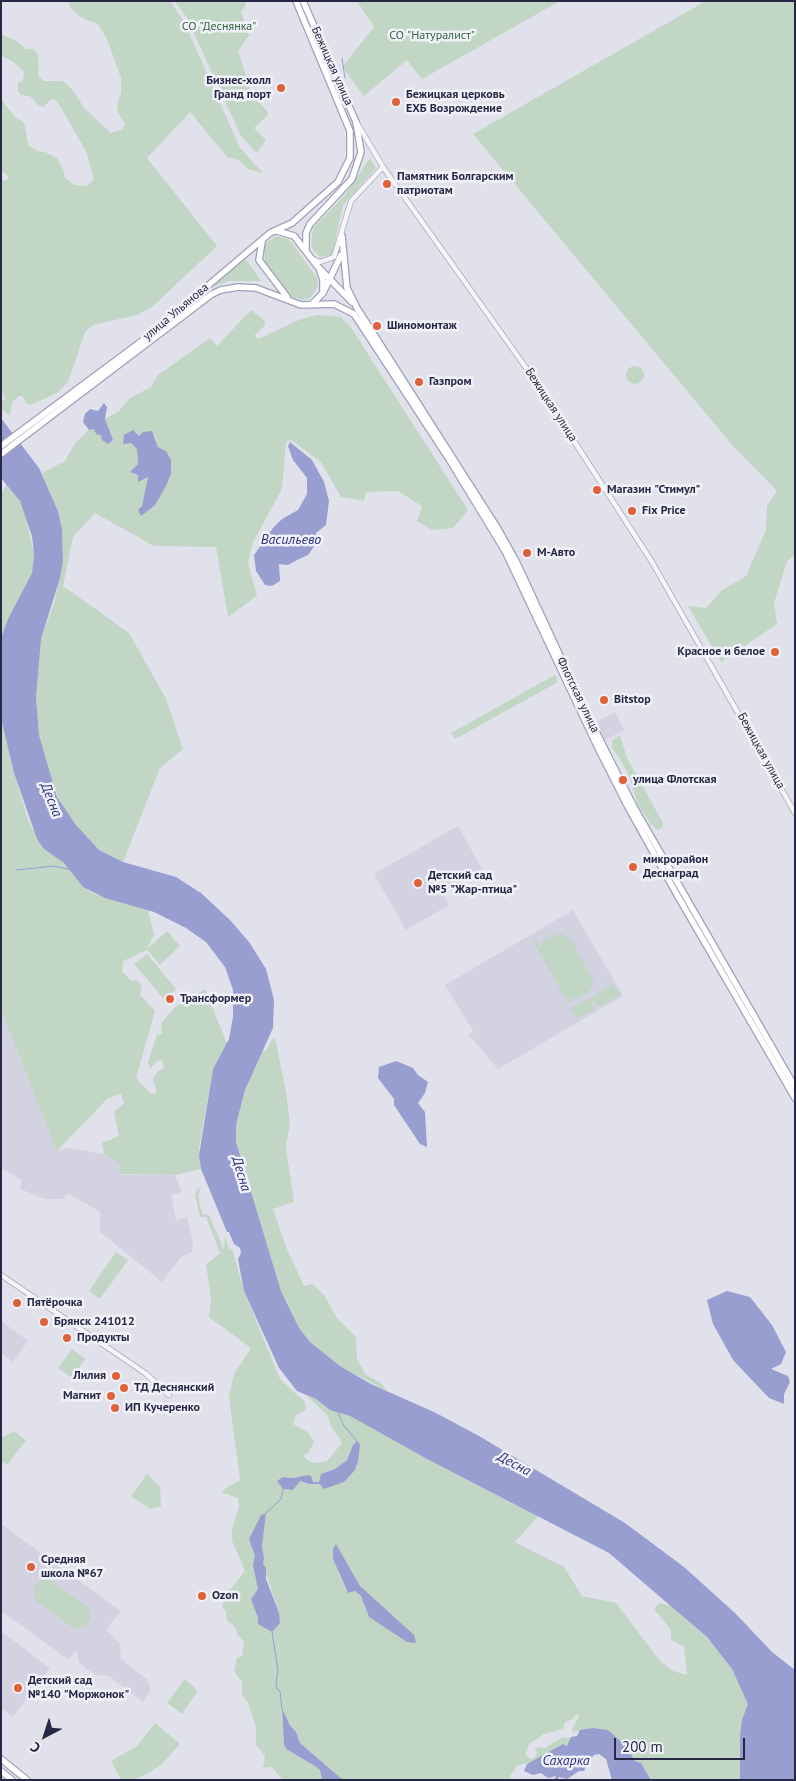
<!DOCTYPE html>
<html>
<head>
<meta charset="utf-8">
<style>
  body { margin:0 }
  #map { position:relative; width:796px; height:1781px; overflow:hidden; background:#e1e1ec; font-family:"PT Sans",sans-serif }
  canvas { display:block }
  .frame { position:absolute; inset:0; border:2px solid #282746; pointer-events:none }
  .north { position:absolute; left:20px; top:1711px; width:50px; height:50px; -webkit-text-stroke:4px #f1f2f9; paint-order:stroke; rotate:220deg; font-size:14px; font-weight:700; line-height:20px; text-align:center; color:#282746 }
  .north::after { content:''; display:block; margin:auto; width:18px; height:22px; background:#282746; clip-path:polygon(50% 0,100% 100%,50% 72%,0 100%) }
  .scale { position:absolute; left:614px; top:1738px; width:131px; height:22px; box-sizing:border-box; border:2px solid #282746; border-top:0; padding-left:6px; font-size:15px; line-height:18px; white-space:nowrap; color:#282746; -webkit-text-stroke:4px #f1f2f9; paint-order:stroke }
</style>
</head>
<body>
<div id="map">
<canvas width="796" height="1781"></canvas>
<div class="frame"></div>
<div class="north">С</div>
<div class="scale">200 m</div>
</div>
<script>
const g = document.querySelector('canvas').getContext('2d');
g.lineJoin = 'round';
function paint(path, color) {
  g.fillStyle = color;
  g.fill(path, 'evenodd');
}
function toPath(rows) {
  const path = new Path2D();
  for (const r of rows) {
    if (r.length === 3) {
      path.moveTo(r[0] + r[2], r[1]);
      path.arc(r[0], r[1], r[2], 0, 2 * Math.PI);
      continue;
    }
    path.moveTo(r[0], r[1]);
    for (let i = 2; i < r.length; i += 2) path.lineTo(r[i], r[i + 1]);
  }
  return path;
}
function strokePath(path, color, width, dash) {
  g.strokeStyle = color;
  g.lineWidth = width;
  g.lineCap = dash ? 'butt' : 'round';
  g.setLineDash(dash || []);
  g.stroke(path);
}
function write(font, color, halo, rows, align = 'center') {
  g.font = font + ' "PT Sans",sans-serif';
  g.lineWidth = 5;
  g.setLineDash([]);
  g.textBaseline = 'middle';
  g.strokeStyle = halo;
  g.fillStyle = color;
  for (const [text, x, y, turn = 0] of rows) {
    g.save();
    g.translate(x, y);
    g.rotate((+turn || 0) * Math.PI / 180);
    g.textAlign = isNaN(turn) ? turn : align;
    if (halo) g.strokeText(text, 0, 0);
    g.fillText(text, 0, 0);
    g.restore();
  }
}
paint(toPath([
  [615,712,624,730,605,740,596,722],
  [458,826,482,869,442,892,449,905,406,930,374,874],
  [573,910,623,996,498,1069,469,1035,473,1031,445,985],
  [1,1010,57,1150,70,1148,104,1154,119,1163,120,1174,123,1175,175,1175,182,1192,171,1195,176,1220,187,1217,193,1242,192,1252,181,1257,162,1282,100,1232,100,1212,68,1193,62,1199,45,1199,20,1189,22,1180,1,1168],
  [1,1321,28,1341,13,1362,1,1353],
  [1,1524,121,1611,106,1630,120,1643,121,1659,147,1679,150,1685,150,1692,143,1702,109,1676,96,1675,79,1663,76,1650,69,1660,1,1611],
  [1,1631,50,1668,13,1717,1,1708]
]), '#d3d2e1');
paint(toPath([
  [68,1,170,1,184,22,240,148,263,173,248,169,239,160,227,157,190,112,147,158,217,246,152,307,137,315,93,325,85,332,68,382,57,393,30,405,25,402,23,396,19,396,12,403,10,415,1,409,1,403,5,399,1,389,1,180,6,181,9,177,1,170,1,99,15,117,22,121,25,126,28,145,37,151,45,152,57,158,64,171,65,178,75,185,87,186,94,179,86,151,57,101,52,99,43,107,38,105,30,96,21,95,18,91,18,83,23,80,24,72,12,61,1,56,1,34,15,40,26,49,33,49,38,54,39,77,44,81,63,81,71,88,85,109,111,133,123,129,125,123,118,113,117,104,121,93,121,78,107,39,98,24,82,18,72,10],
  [175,1,245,1,246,5,241,12,249,35,238,51,251,92,269,114,254,128,266,140,257,153,241,136,187,18],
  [357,1,560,1,422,79,407,60,364,96,342,67,374,27],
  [706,1,795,1,795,555,787,561,774,603,777,624,721,662,688,606,706,608,722,590,746,576,766,530,767,506,777,491,733,446,473,134],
  [370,158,376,168,343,205,332,255,320,257,313,250,311,244,313,228,345,195],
  [276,236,287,239,292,243,317,278,318,287,310,298,302,300,290,296,265,262,264,247,266,243],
  [245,258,261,281,229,281,212,287],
  [251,310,265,321,265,325,254,336,258,339,301,319,317,315,340,317,350,326,468,510,453,528,432,530,417,521,422,506,398,491,366,492,364,501,341,497,321,462,291,440,286,442,282,489,253,542,248,563,257,596,228,617,216,547,154,546,95,513,73,537,63,586,129,633,166,699,183,749,160,768,123,862,99,850,86,838,64,810,51,781,39,735,36,697,38,660,41,639,55,600,63,561,63,545,58,511,42,473,65,461,75,443,89,430,94,429,113,441,105,419,119,411,130,398,151,387,158,375,210,338,217,346],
  [155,436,158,447,166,451,171,474,155,505,139,510,142,506,149,477,138,481,138,475,131,472,138,464,137,449,131,443,139,437],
  [635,375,9],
  [7,484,18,497,26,517,34,555,32,573,8,619,1,638,1,494],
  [555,675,558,682,455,739,451,733],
  [1,718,14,773,28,820,44,849,64,863,83,887,94,894,148,910,154,935,147,949,167,931,180,946,160,965,147,950,123,961,122,971,131,981,137,980,142,986,140,995,155,1011,136,1078,151,1094,157,1093,153,1079,157,1072,164,1068,162,1060,157,1061,150,1069,148,1062,157,1035,162,1034,161,1023,175,1007,205,989,227,1044,213,1069,199,1148,201,1169,175,1175,120,1174,119,1163,104,1154,102,1143,119,1136,114,1112,124,1103,121,1094,108,1098,57,1151,1,1010],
  [620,735,627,758,663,823,663,827,658,830,651,824,638,805,628,773,612,747,612,741],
  [560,933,571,939,594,982,588,993,578,999,569,998,571,1002,568,1003,533,941,536,940,540,947,545,939],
  [147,954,176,989,164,999,134,964],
  [613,984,620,995,597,1007,591,997],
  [589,998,595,1009,576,1019,570,1008],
  [273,1038,275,1038,286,1092,290,1123,286,1148,294,1202,273,1209,286,1247,304,1286,313,1284,324,1295,337,1318,356,1337,357,1359,366,1375,381,1383,387,1391,340,1366,310,1342,299,1328,281,1291,236,1142,236,1125,245,1090,261,1054,266,1050],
  [201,1188,198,1195,202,1214,209,1215,224,1250,225,1236,229,1250,232,1248,244,1291,280,1379,305,1402,306,1410,296,1415,293,1424,308,1432,314,1442,308,1453,303,1455,307,1460,315,1463,327,1461,342,1443,331,1426,328,1416,307,1396,316,1399,330,1410,350,1416,427,1459,538,1516,515,1542,564,1567,582,1596,616,1603,660,1661,673,1671,687,1675,684,1647,671,1640,671,1630,654,1609,660,1603,671,1606,716,1646,732,1669,743,1690,748,1704,740,1736,740,1780,651,1780,641,1763,635,1761,608,1730,593,1728,573,1732,572,1729,579,1717,576,1714,573,1719,565,1722,563,1729,544,1734,530,1743,525,1755,531,1759,535,1757,537,1753,535,1749,539,1747,545,1748,563,1737,571,1738,567,1746,563,1744,537,1760,517,1766,510,1776,511,1780,343,1780,300,1743,296,1732,281,1711,286,1749,315,1766,320,1770,322,1780,283,1780,272,1767,263,1768,265,1756,256,1745,256,1727,248,1703,242,1695,242,1682,234,1671,237,1658,242,1656,244,1642,237,1634,235,1627,227,1620,226,1611,222,1607,225,1599,231,1594,229,1591,245,1571,232,1541,232,1529,239,1507,238,1498,223,1493,222,1491,240,1480,229,1396,234,1374,251,1348,209,1317,211,1300,206,1264,222,1252,220,1253,206,1217,200,1217,195,1194,197,1189],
  [353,1445,358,1461,355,1469,344,1482,309,1484,300,1481,292,1490,283,1489,283,1477,293,1478,308,1475,313,1482,319,1482,321,1474,335,1469,347,1460],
  [266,1513,262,1547,264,1558,263,1564,279,1613,279,1621,274,1629,258,1618,251,1599,258,1589,255,1556,249,1539,261,1515],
  [336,1544,360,1586,373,1600,384,1626,369,1617,361,1596,355,1591,348,1593,344,1585,338,1572],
  [116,1252,128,1260,100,1299,89,1291],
  [72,1349,85,1359,72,1378,58,1368],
  [14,1431,26,1440,7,1465,1,1461,1,1438],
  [147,1474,160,1487,161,1506,150,1509,131,1496],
  [49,1579,89,1608,91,1617,86,1626,77,1628,72,1627,35,1600,33,1589,35,1585,41,1580],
  [185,1679,198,1691,182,1714,167,1703],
  [155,1723,179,1743,179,1745,162,1764,150,1772,133,1780,121,1780,111,1761,137,1746]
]), '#c1d6c4');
paint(toPath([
  [104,403,107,407,105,419,113,440,108,444,102,440,101,435,96,434,94,429,89,430,83,422,85,414,90,409,98,411],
  [1,418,39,468,58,511,62,530,63,561,60,578,41,639,36,697,39,735,57,797,76,825,99,850,123,862,176,877,201,893,231,921,249,942,266,969,274,1000,273,1028,245,1090,236,1125,236,1142,281,1291,299,1328,310,1342,340,1366,371,1384,436,1413,479,1436,625,1523,684,1567,735,1613,772,1652,795,1670,795,1780,740,1780,740,1736,742,1720,748,1704,732,1669,708,1638,609,1553,427,1459,350,1416,330,1410,316,1399,297,1391,279,1368,244,1291,238,1259,241,1253,240,1248,234,1244,229,1232,227,1232,201,1169,199,1155,213,1069,229,1039,233,1017,233,990,225,967,206,942,186,928,154,912,105,898,83,887,64,863,44,849,37,839,14,773,1,718,1,638,8,619,32,573,34,555,32,536,20,501,1,478],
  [133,430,139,436,143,432,152,431,158,447,166,451,171,460,171,474,166,486,155,505,141,516,138,510,142,506,148,477,138,482,138,475,130,472,138,464,137,449,131,443,123,444,124,435],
  [290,442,312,460,324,482,329,501,326,525,316,533,315,545,308,555,299,559,288,565,279,564,280,581,272,586,265,585,256,571,254,555,273,528,282,519,298,510,307,494,307,478,293,460,288,446],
  [396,1061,413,1068,418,1075,428,1082,425,1093,418,1103,425,1112,427,1147,420,1144,394,1105,394,1099,378,1078,379,1067],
  [727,1291,750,1297,772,1325,786,1352,781,1364,771,1369,788,1376,790,1382,784,1394,784,1404,769,1398,733,1360,713,1324,707,1300],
  [357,1441,360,1444,358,1461,355,1470,344,1482,324,1489,320,1484,309,1484,300,1481,293,1490,283,1489,277,1481,283,1477,293,1478,308,1475,311,1476,313,1482,319,1482,321,1474,335,1469,347,1460,353,1445],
  [266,1513,262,1547,264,1558,263,1564,266,1568,266,1579,279,1613,280,1623,272,1632,258,1624,258,1618,251,1599,258,1589,253,1565,255,1556,249,1539,261,1515],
  [336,1544,360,1586,414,1635,416,1643,407,1642,369,1617,361,1596,355,1591,348,1593,333,1559,333,1549],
  [282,1709,290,1725,296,1732,300,1743,343,1780,322,1780,320,1770,315,1766,286,1749,284,1744],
  [593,1728,608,1730,625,1745,635,1761,641,1763,651,1780,612,1780,606,1759,599,1754,594,1755,588,1762,584,1771,579,1771,567,1779,559,1777,557,1780,554,1780,556,1776,548,1778,541,1773,533,1775,524,1771,527,1764,563,1744,567,1746,571,1737,577,1736,580,1730]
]), '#989ed0');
strokePath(toPath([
  [342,58,345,78],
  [16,870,54,866,72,870],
  [338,1412,344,1426,357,1441],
  [266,1513,281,1499,283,1489],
  [272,1632,278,1670,276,1684,277,1689,280,1691,282,1709]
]), '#989ed0', 1);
const tertiary = toPath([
  [357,123,383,167,534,379,652,562,795,813],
  [313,259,320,262,334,257,351,201,383,167],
  [1,1275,145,1373,169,1395]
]);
const primary = toPath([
  [303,1,356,122,361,152,352,179,310,224,306,233,306,251],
  [277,231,294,236,318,267,352,302],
  [342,236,347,288,357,308,498,529,516,561,585,710,634,807,795,1087],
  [262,242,259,260,287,297],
  [320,271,323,280,323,291],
  [312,304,323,293,341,255],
  [1,446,146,338,270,233,292,223,338,182,350,158,350,131,296,1],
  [1,454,212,294,221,290,238,287,256,288,301,305,334,304,354,314,449,459,505,551,599,750,628,807,676,893,795,1098],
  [1,1759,27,1780],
  [1,1771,12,1780]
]);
strokePath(tertiary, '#aaa9ba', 6);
strokePath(primary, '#9f9fb9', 8);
strokePath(tertiary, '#f5f5f9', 4.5);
strokePath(primary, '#fff', 5.5);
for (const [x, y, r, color] of [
  [281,88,5,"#de6139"],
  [396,102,5,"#de6139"],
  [387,184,5,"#de6139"],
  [377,326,5,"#de6139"],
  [419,382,5,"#de6139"],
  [597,490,5,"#de6139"],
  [632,511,5,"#de6139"],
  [527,553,5,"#de6139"],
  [775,652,5,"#de6139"],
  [604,700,5,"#de6139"],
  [623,780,5,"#de6139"],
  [633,867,5,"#de6139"],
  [418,883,5,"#de6139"],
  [170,999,5,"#de6139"],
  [17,1303,5,"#de6139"],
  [44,1322,5,"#de6139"],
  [67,1338,5,"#de6139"],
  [116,1376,5,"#de6139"],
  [124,1388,5,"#de6139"],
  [111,1396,5,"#de6139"],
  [115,1408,5,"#de6139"],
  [31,1567,5,"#de6139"],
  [202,1596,5,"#de6139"],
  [18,1688,5,"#de6139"]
]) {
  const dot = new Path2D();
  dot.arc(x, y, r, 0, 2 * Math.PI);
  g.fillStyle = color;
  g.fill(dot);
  strokePath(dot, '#f1f2f9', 2);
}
write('12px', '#33633d', '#f1f2f9', [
  ["СО \"Деснянка\"",219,27],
  ["СО \"Натуралист\"",432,36]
]);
write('12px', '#282746', '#f1f2f9', [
  ["Бежицкая улица",332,66,66],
  ["улица Ульянова",176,312,-40],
  ["Бежицкая улица",551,405,57],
  ["Флотская улица",578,695,64],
  ["Бежицкая улица",761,751,61]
]);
write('bold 12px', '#282746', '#f1f2f9', [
  ["Бизнес-холл",271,81,"right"],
  ["Гранд порт",271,95,"right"],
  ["Бежицкая церковь",406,95],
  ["ЕХБ Возрождение",406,109],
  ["Памятник Болгарским",397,177],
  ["патриотам",397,191],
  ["Шиномонтаж",387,326],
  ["Газпром",429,382],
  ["Магазин \"Стимул\"",607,490],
  ["Fix Price",642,511],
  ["М-Авто",537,553],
  ["Красное и белое",765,652,"right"],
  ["Bitstop",614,700],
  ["улица Флотская",633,780],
  ["микрорайон",643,860],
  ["Деснаград",643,874],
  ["Детский сад",428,876],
  ["№5 \"Жар-птица\"",428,890],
  ["Трансформер",180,999],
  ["Пятёрочка",27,1303],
  ["Брянск 241012",54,1322],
  ["Продукты",77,1338],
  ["Лилия",106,1376,"right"],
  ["ТД Деснянский",134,1388],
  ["Магнит",101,1396,"right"],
  ["ИП Кучеренко",125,1408],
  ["Средняя",41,1560],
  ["школа №67",41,1574],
  ["Ozon",212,1596],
  ["Детский сад",28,1681],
  ["№140 \"Моржонок\"",28,1695]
], 'left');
write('italic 14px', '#2c317f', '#f1f2f9', [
  ["Васильево",291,540],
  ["Десна",51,800,68],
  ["Десна",241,1174,74],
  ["Десна",514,1464,28],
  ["Сахарка",566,1761]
]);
</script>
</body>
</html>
